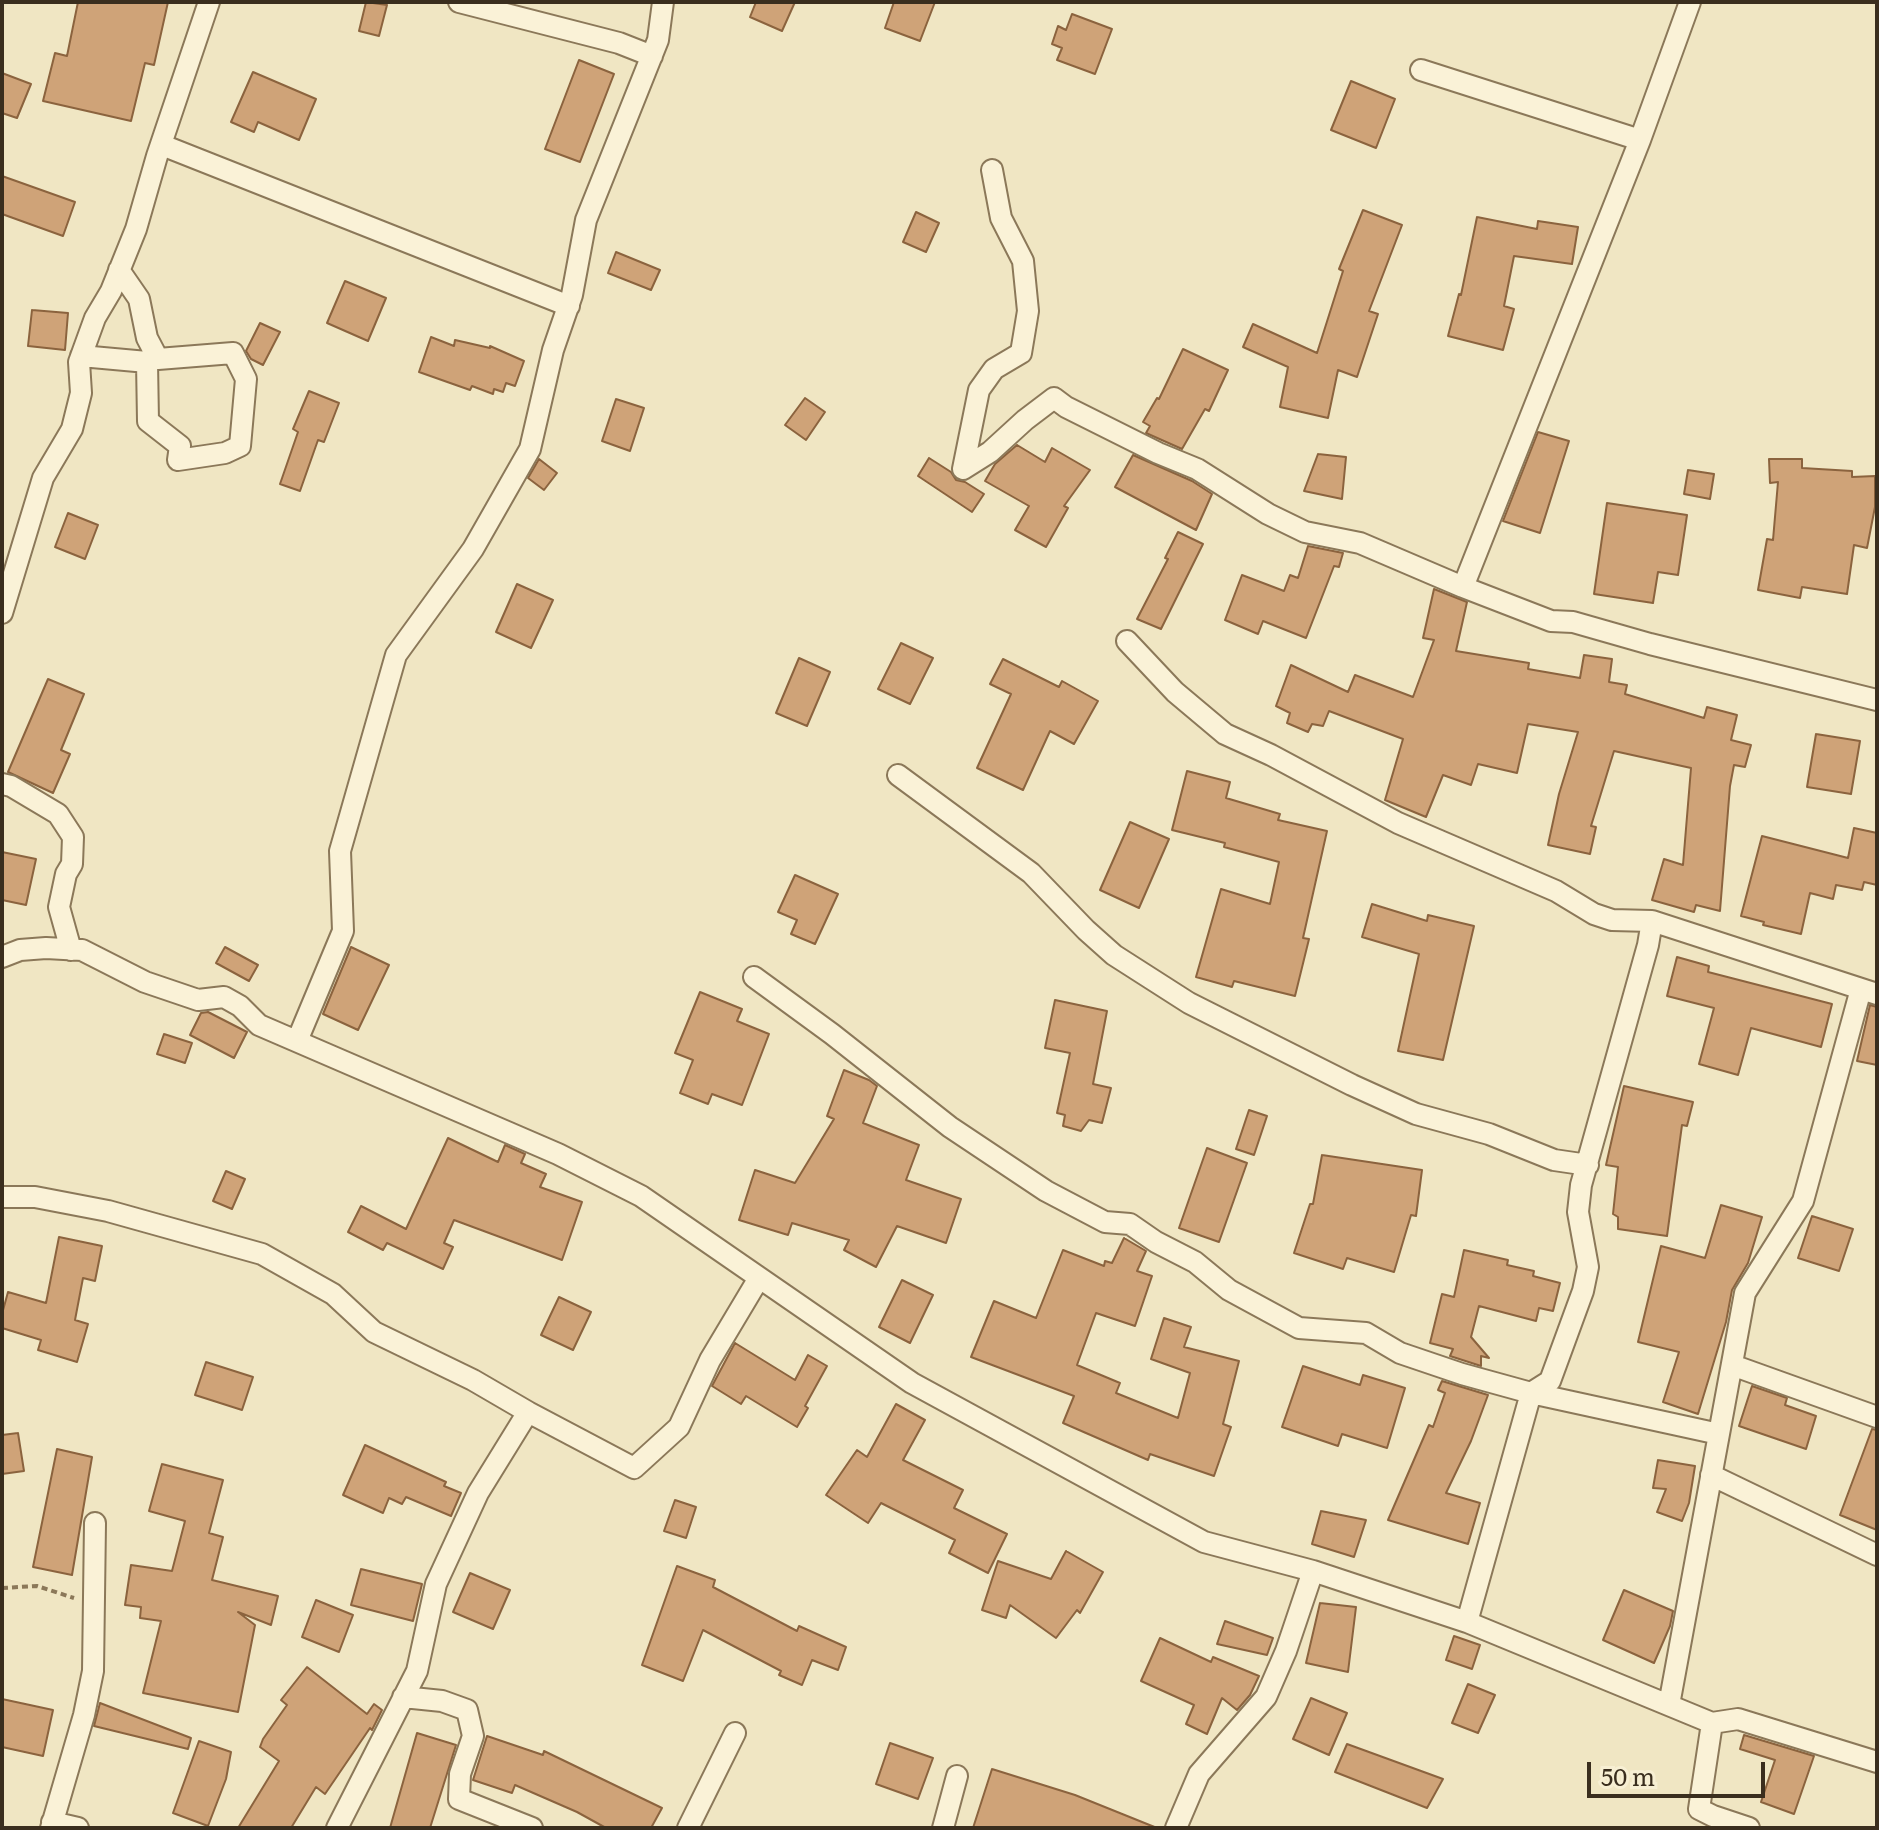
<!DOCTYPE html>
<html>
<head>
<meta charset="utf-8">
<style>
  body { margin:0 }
  #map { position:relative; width:1879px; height:1830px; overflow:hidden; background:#f0e6c3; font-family:Literata,serif }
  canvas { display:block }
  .frame { position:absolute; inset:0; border:4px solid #3a2e1e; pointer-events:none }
  .scale { position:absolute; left:1587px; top:1762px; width:178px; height:36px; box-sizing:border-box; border:4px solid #3a2e1e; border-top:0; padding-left:10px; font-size:24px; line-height:28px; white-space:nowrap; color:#3a2e1e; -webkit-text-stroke:6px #f7efd3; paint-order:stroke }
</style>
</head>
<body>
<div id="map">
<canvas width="1879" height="1830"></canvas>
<div class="frame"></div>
<div class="scale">50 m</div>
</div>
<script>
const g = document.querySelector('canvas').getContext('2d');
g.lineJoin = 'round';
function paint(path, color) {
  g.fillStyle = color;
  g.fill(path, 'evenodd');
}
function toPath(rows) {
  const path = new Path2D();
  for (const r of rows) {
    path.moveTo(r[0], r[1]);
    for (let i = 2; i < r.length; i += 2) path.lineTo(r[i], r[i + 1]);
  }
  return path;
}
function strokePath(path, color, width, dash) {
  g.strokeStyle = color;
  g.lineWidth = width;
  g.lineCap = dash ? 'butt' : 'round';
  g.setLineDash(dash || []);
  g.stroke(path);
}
const building = toPath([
  [78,2,168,2,154,65,145,63,131,121,43,101,55,53,67,56,78,2],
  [366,2,387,5,379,36,359,31,366,2],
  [756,2,795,2,782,31,750,17,756,2],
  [894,2,935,2,920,41,885,28,894,2],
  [1072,14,1112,29,1095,74,1057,60,1062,48,1052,44,1058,26,1066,30,1072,14],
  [579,60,614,74,580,162,545,149,579,60],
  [253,72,316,99,299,140,258,122,254,132,231,122,253,72],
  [2,73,31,84,17,118,2,113,2,73],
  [1351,81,1395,99,1376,148,1331,130,1351,81],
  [2,176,75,202,63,236,2,214,2,176],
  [1363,210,1402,225,1369,311,1378,314,1357,377,1338,370,1328,418,1280,407,1288,367,1243,347,1253,324,1317,353,1343,271,1339,269,1363,210],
  [916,212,939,223,926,252,903,242,916,212],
  [1477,217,1537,229,1538,221,1578,227,1572,264,1514,256,1504,306,1514,309,1503,350,1448,336,1459,294,1461,295,1477,217],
  [616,252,660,270,651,290,608,273,616,252],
  [345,281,386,298,368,341,327,323,345,281],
  [32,310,68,313,65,350,28,346,32,310],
  [260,323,280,332,263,365,251,359,246,351,260,323],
  [431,337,454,346,455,340,490,348,490,346,524,361,515,386,506,383,503,392,494,389,493,394,472,386,470,390,419,372,431,337],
  [1183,349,1228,370,1209,411,1205,409,1182,449,1146,433,1150,426,1143,422,1157,398,1159,399,1183,349],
  [309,391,339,403,324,442,318,440,300,491,280,484,298,432,293,429,309,391],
  [805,398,825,412,806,440,785,425,805,398],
  [616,399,644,408,630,451,602,441,616,399],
  [1538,432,1569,441,1540,533,1503,521,1538,432],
  [1017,445,1045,462,1052,448,1090,470,1064,506,1068,508,1046,547,1015,530,1029,506,985,481,995,464,1017,445],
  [1318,454,1346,457,1342,499,1304,491,1318,454],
  [1133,455,1192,481,1212,494,1196,530,1115,487,1133,455],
  [929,458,951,472,956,480,965,482,984,494,972,512,918,476,929,458],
  [539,459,557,473,544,490,528,478,539,459],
  [1769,459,1802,459,1802,468,1852,471,1852,477,1875,476,1875,507,1867,548,1854,545,1847,594,1802,587,1800,598,1758,590,1767,539,1773,540,1778,482,1770,483,1769,459],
  [1688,470,1714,474,1710,499,1684,494,1688,470],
  [1607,503,1687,515,1678,575,1658,572,1653,603,1594,594,1607,503],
  [68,513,98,525,85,559,55,547,68,513],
  [1178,532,1203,544,1161,629,1137,619,1168,559,1165,558,1178,532],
  [1308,546,1343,553,1339,567,1334,566,1306,638,1263,621,1258,634,1225,620,1242,575,1284,591,1290,575,1298,578,1308,546],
  [517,584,553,600,531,648,496,632,517,584],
  [1434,589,1467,602,1456,651,1529,663,1528,669,1580,678,1584,655,1612,659,1609,682,1627,685,1625,694,1704,718,1707,707,1737,715,1731,740,1751,745,1745,767,1734,765,1730,786,1720,911,1696,905,1694,912,1652,900,1664,859,1683,865,1691,768,1614,751,1591,826,1596,827,1590,854,1548,845,1559,794,1578,732,1528,724,1517,773,1478,764,1471,785,1443,775,1426,817,1385,800,1403,739,1329,711,1323,726,1312,724,1308,732,1287,723,1290,713,1276,706,1291,665,1348,692,1355,675,1413,697,1434,640,1423,638,1434,589],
  [901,643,933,658,910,704,878,689,901,643],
  [799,658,830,672,807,726,776,713,799,658],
  [1003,659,1059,687,1062,681,1098,701,1074,744,1050,731,1023,790,977,768,1011,694,990,684,1003,659],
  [48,679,84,694,61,750,70,754,53,793,8,772,48,679],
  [1816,734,1860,741,1851,794,1807,787,1816,734],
  [1187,771,1230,782,1226,798,1280,814,1278,820,1327,831,1303,938,1309,939,1295,996,1234,981,1232,987,1196,977,1221,889,1270,904,1279,862,1224,847,1225,843,1172,830,1187,771],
  [1130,822,1169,839,1139,908,1100,890,1130,822],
  [1854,828,1877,833,1877,885,1864,882,1862,890,1836,885,1833,899,1810,893,1801,934,1763,925,1764,922,1741,916,1762,836,1848,858,1854,828],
  [2,852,36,859,26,905,2,900,2,852],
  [795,875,838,894,815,944,791,934,797,920,778,912,795,875],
  [1372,904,1427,921,1428,915,1474,926,1443,1060,1398,1051,1419,954,1362,937,1372,904],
  [225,947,258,965,249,981,216,963,225,947],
  [351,947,389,965,358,1030,323,1014,351,947],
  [1677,957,1709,966,1708,972,1832,1004,1821,1047,1751,1028,1738,1075,1699,1064,1714,1008,1667,996,1677,957],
  [700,992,742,1009,737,1021,769,1034,742,1105,712,1094,708,1104,680,1093,693,1060,675,1053,700,992],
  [1055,1000,1107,1011,1093,1084,1111,1088,1102,1123,1089,1120,1081,1131,1063,1126,1065,1115,1057,1113,1070,1053,1045,1048,1055,1000],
  [1870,1005,1877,1007,1877,1065,1857,1061,1870,1005],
  [208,1012,247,1032,234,1058,190,1035,201,1013,208,1012],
  [164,1034,192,1043,185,1063,157,1054,164,1034],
  [844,1070,869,1080,877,1086,863,1123,919,1145,906,1180,961,1199,946,1243,897,1226,876,1267,844,1250,849,1240,792,1223,788,1235,739,1220,755,1170,795,1183,834,1119,827,1116,844,1070],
  [1624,1086,1693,1102,1687,1126,1682,1125,1667,1236,1618,1229,1618,1217,1613,1214,1618,1167,1606,1165,1624,1086],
  [1249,1110,1267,1116,1254,1155,1236,1149,1249,1110],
  [448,1138,498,1162,505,1145,525,1154,521,1163,546,1174,540,1187,582,1202,562,1260,454,1220,444,1243,453,1247,443,1269,387,1243,383,1250,348,1232,361,1206,406,1229,448,1138],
  [1207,1148,1247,1163,1219,1242,1179,1228,1207,1148],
  [1322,1155,1422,1170,1416,1216,1411,1215,1394,1272,1347,1258,1343,1269,1294,1253,1310,1204,1313,1204,1322,1155],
  [226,1171,245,1179,232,1209,213,1201,226,1171],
  [1721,1205,1762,1217,1748,1263,1732,1290,1726,1322,1698,1414,1663,1402,1679,1352,1638,1342,1661,1246,1705,1258,1721,1205],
  [1812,1216,1853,1229,1839,1271,1798,1258,1812,1216],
  [59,1237,102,1246,95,1281,83,1278,75,1320,88,1324,77,1362,38,1350,41,1340,2,1328,2,1314,8,1292,46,1303,59,1237],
  [1124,1238,1146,1251,1137,1271,1152,1276,1135,1326,1096,1313,1077,1365,1120,1383,1116,1393,1178,1418,1190,1373,1151,1359,1164,1318,1191,1327,1184,1347,1239,1361,1223,1424,1231,1427,1214,1476,1150,1454,1148,1460,1063,1423,1074,1396,971,1357,994,1301,1036,1318,1063,1250,1104,1266,1105,1261,1112,1263,1124,1238],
  [1464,1250,1508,1260,1507,1265,1534,1271,1533,1276,1560,1283,1553,1311,1539,1308,1536,1321,1479,1306,1471,1337,1489,1358,1481,1356,1481,1366,1450,1356,1453,1349,1430,1343,1442,1294,1454,1297,1464,1250],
  [902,1280,933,1295,910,1343,879,1327,902,1280],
  [559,1297,591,1312,573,1350,541,1335,559,1297],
  [735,1343,795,1380,808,1355,827,1366,805,1406,808,1408,797,1427,746,1396,741,1404,712,1386,735,1343],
  [206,1362,253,1377,242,1410,195,1395,206,1362],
  [1303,1366,1360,1385,1363,1375,1405,1388,1387,1448,1342,1434,1338,1446,1282,1427,1303,1366],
  [1442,1381,1488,1395,1471,1441,1446,1493,1480,1503,1468,1544,1388,1520,1429,1425,1433,1427,1445,1393,1438,1390,1442,1381],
  [1752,1386,1787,1398,1785,1405,1816,1416,1806,1449,1739,1426,1752,1386],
  [896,1404,925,1420,903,1460,963,1490,954,1508,1007,1534,988,1573,949,1553,955,1540,881,1503,868,1523,826,1495,857,1450,867,1457,896,1404],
  [1872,1429,1877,1430,1877,1530,1840,1515,1872,1429],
  [18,1433,24,1471,2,1474,2,1435,18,1433],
  [365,1445,446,1482,444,1486,461,1493,451,1516,406,1497,402,1504,389,1498,383,1513,343,1495,365,1445],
  [57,1449,92,1457,72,1575,33,1567,57,1449],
  [1658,1460,1695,1466,1689,1503,1682,1521,1657,1512,1666,1489,1653,1488,1658,1460],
  [162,1464,223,1480,209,1533,223,1537,212,1580,278,1596,271,1625,238,1612,255,1625,238,1712,143,1693,161,1621,140,1618,141,1607,125,1605,131,1565,172,1571,185,1521,149,1511,162,1464],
  [675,1500,696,1507,686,1538,664,1531,675,1500],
  [1321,1511,1366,1520,1354,1557,1312,1544,1321,1511],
  [1066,1551,1103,1572,1080,1613,1077,1610,1056,1638,1010,1605,1006,1618,982,1610,998,1561,1051,1579,1066,1551],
  [677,1566,715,1580,713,1587,797,1631,799,1626,846,1647,838,1670,812,1660,802,1685,779,1675,781,1671,703,1630,683,1681,642,1665,677,1566],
  [361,1569,422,1584,413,1621,351,1605,361,1569],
  [470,1573,510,1590,493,1629,453,1612,470,1573],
  [1624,1590,1673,1611,1670,1626,1654,1663,1603,1640,1624,1590],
  [316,1600,353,1615,339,1652,302,1637,316,1600],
  [1320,1603,1356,1607,1348,1672,1306,1663,1320,1603],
  [1225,1621,1273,1638,1267,1655,1217,1644,1225,1621],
  [1454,1636,1480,1645,1472,1669,1446,1660,1454,1636],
  [1160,1638,1211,1662,1213,1657,1259,1676,1250,1695,1237,1710,1222,1698,1207,1734,1186,1724,1194,1705,1141,1681,1160,1638],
  [307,1667,367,1714,374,1704,382,1710,372,1730,370,1728,325,1794,316,1787,291,1828,238,1828,279,1761,260,1747,263,1739,287,1705,281,1700,307,1667],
  [1468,1684,1495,1695,1478,1733,1452,1723,1468,1684],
  [1311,1698,1347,1713,1329,1755,1293,1739,1311,1698],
  [2,1699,53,1710,43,1756,2,1747,2,1699],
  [100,1703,191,1738,188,1749,94,1726,100,1703],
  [417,1733,456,1745,430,1828,390,1828,417,1733],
  [1744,1735,1814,1756,1794,1814,1761,1802,1775,1760,1740,1749,1744,1735],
  [487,1736,543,1755,544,1751,662,1808,651,1828,606,1828,577,1812,515,1785,512,1793,473,1780,487,1736],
  [199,1741,231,1752,226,1779,208,1826,173,1813,199,1741],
  [890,1743,933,1758,918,1799,876,1784,890,1743],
  [1347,1744,1443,1779,1427,1808,1335,1772,1347,1744],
  [992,1769,1075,1795,1157,1828,973,1828,992,1769]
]);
paint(building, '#cfa378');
strokePath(building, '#8b633e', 2);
const minor = toPath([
  [459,2,619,43,652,56],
  [1421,70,1640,140],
  [162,145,569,306],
  [992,170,1001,218,1023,261,1028,311,1021,353,994,369,979,390,963,469,990,452,1025,420,1054,398,1066,407,1158,453,1197,469,1268,514,1305,532,1360,543,1463,587,1551,621,1573,622,1650,644,1877,700],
  [81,356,147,362,148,421,180,446,178,460,225,453,240,446,246,379,233,353,158,359,147,338,139,299,119,270],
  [1463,587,1640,140,1690,2],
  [2,613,43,478,72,429,81,393,79,362,95,318,111,291,136,229,157,156,209,2],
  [1127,641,1175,692,1225,734,1271,755,1398,823,1556,891,1594,914,1612,920,1652,921,1877,994],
  [898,775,1031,873,1086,930,1114,955,1189,1003,1352,1085,1416,1114,1489,1134,1554,1160,1588,1165],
  [2,784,11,786,58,814,73,837,72,864,66,874,59,907,71,950],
  [2,957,20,950,46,948,82,950,145,982,198,1000,224,997,240,1006,259,1025,558,1154,641,1196,912,1383,1204,1542,1313,1571,1467,1622,1712,1723,1699,1809,1713,1816,1749,1828],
  [754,977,832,1034,950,1127,1046,1191,1105,1222,1130,1224,1156,1242,1195,1262,1229,1290,1299,1328,1366,1333,1400,1353,1462,1374,1531,1393,1719,1434],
  [297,1041,343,931,340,851,396,655,473,549,530,449,553,350,572,295,586,220,658,40,663,2],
  [2,1197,35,1197,108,1211,262,1254,333,1294,374,1332,473,1380,528,1412],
  [1732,1365,1877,1417],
  [1711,1475,1877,1555],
  [1467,1622,1531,1393,1550,1381,1583,1291,1588,1267,1578,1212,1581,1185,1648,945,1652,921],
  [403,1697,442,1701,467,1710,473,1736,460,1774,459,1799,532,1828],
  [1669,1705,1745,1293,1803,1201,1861,989],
  [1712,1723,1738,1719,1877,1762],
  [52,1822,78,1828],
  [51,1828,84,1715,93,1671,95,1523],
  [337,1828,417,1671,436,1584,478,1493,528,1412,634,1468,679,1427,710,1360,759,1278],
  [688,1828,735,1733],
  [943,1828,957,1776],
  [1176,1828,1199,1774,1266,1697,1286,1651,1313,1571]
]);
strokePath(minor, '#8b7859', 24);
strokePath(toPath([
  [2,1588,37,1586,74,1598]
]), '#8b7859', 4, [6, 4]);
strokePath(minor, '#faf2d7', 20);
</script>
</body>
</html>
